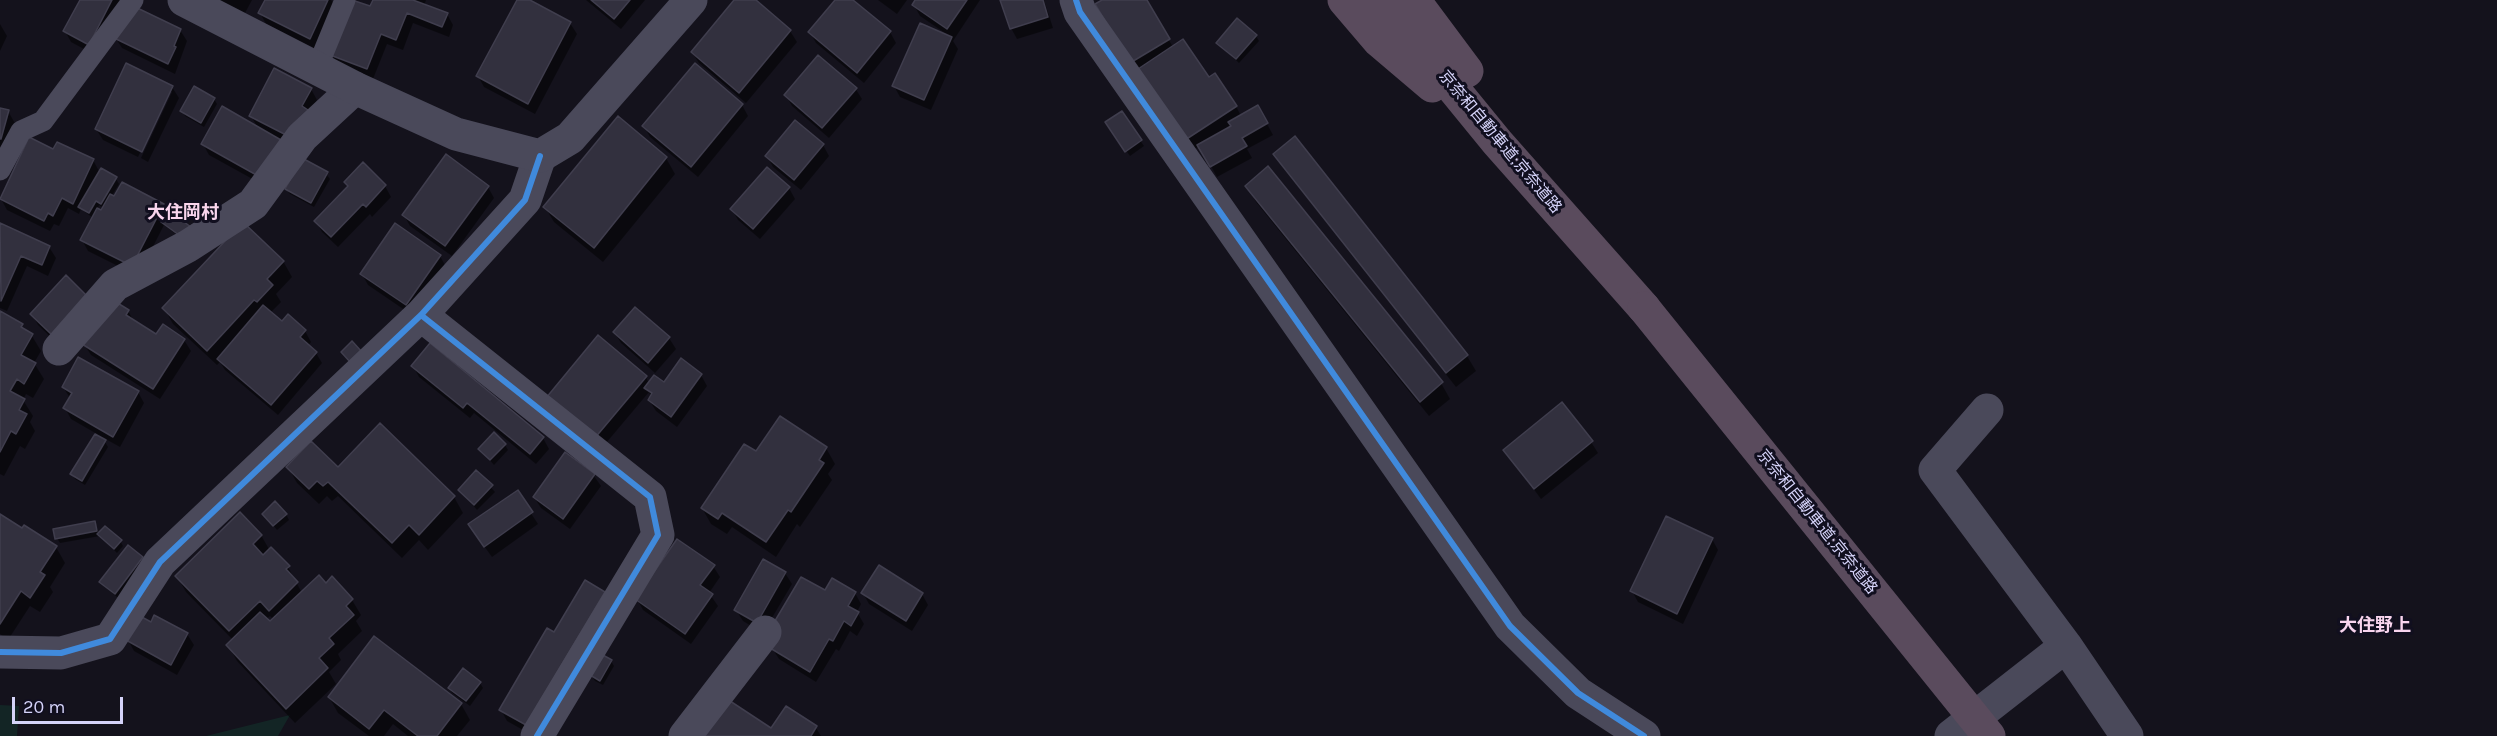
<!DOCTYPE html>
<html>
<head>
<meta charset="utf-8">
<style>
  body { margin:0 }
  #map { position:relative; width:2497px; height:736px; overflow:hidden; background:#14121c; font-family:Karla,sans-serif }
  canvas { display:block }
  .scale { position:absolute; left:12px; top:697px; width:111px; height:27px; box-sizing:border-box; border:3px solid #d5d3f9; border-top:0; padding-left:8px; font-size:18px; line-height:21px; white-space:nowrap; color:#d5d3f9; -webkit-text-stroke:4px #110f1f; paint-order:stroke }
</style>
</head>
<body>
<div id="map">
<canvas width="2497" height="736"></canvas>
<div class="scale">20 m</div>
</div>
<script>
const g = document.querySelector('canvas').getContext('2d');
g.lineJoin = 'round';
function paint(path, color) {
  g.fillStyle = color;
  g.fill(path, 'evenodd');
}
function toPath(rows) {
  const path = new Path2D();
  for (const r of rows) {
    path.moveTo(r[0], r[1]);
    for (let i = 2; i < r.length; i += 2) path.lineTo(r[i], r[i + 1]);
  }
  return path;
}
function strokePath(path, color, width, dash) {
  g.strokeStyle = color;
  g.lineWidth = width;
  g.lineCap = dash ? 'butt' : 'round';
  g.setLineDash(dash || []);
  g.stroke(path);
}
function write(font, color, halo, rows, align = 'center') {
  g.font = font + ' Karla,"Noto Sans JP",sans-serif';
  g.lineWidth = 6;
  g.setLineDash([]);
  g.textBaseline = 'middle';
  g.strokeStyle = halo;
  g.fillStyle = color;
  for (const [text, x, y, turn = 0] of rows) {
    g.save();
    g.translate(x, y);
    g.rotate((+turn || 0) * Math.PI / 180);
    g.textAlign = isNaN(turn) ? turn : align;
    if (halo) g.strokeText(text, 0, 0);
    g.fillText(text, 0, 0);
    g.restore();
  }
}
paint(toPath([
  [0,705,19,706,17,736,0,736],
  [290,715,278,736,206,736]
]), '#132525');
paint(toPath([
  [82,0,120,0,95,55,71,42,65,31],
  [218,0,252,0,245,13],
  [266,0,331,0,336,8,316,49,266,24,260,13],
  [374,0,426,0,424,6,447,14,453,25,449,37,413,23,403,50,387,44,373,79,338,66,332,55,371,8],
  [518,0,527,0,570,23,577,34,535,114,484,87,478,76],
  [586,0,645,0,621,29],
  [736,0,753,0,790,31,797,42,746,103,699,63,692,52],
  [837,0,851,0,890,32,896,43,864,83,816,43,810,32],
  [878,0,907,0,897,14],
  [917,0,980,0,953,41,958,49,931,110,900,97,894,86,948,35,920,16,914,5],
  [1002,0,1044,0,1053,28,1017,39,1011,28],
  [1105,0,1145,0,1173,47,1236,106,1241,116,1258,107,1273,135,1247,149,1252,158,1217,177,1200,146,1189,152,1143,83],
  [0,24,7,36,0,51],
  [180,30,187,41,175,74,122,48,115,37],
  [1256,36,1259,41,1239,63,1218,43],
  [172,87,179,98,148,162,141,158,172,92,169,92,138,157,103,140,96,129],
  [855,88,862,99,829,138,792,106,786,95],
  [311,89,317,100,309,115,299,148,278,138,287,152,267,187,209,155,203,144,258,128,251,116],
  [214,99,217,104,204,127,185,116,182,111],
  [742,105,748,116,698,177,650,137,644,126],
  [0,109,8,111,17,127,0,151],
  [1121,113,1144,146,1130,156,1110,128],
  [618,119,666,158,675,174,603,262,554,222,545,207],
  [1295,138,1467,356,1476,371,1456,387,1284,169,1275,154],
  [823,145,829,156,801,190,773,167,767,156],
  [54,151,93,160,100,173,116,179,119,184,111,197,163,205,186,242,164,225,138,276,88,251,82,240,93,218,81,209,79,214,68,208,59,226,54,224,50,231,7,210,1,199],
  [99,205,104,208,102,212,97,210],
  [363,165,385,186,391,197,372,217,370,214,338,247,322,232,316,221,349,187,346,182],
  [767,169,789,188,795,199,760,239,738,220,732,209],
  [326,174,330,179,314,207,290,194,286,189],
  [1247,186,1441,383,1450,399,1429,416,1256,202],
  [488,187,494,198,452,256,410,226,404,215],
  [0,225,49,247,56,258,48,276,27,266,7,311,0,308],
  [440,256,446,267,412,315,368,285,362,274],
  [283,261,292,277,276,294,281,302,270,313,282,323,305,331,311,342,308,346,316,353,322,363,278,415,225,370,220,362,217,365,173,324,164,308],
  [87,298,59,345,38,325,32,314],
  [636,309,669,338,676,349,655,373,621,343,615,333],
  [128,311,135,323,156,336,184,340,191,351,160,399,91,355,84,344],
  [0,313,21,325,26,332,32,336,41,351,34,363,44,379,33,398,26,394,23,400,33,416,30,422,35,431,25,449,20,446,4,476,0,474],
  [413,366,543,438,549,449,536,464,474,413,470,418,419,377],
  [701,375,707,386,677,427,656,411,649,400,651,397,649,392,601,449,554,409,646,377,649,384,664,384],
  [63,387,138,392,144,403,120,447,102,437,108,447,85,485,75,479,72,474,97,434,71,419,65,408,70,398],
  [380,425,454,497,463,513,428,550,419,540,402,558,338,496,332,501,327,496,319,504,297,483,288,467,338,469],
  [1591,442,1598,453,1541,499,1505,450],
  [505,445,508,450,494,465,480,449],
  [826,448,835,464,828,474,832,480,800,527,797,524,776,557,732,527,727,534,711,524,702,508,756,453],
  [565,454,594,476,601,486,570,529,541,508,534,497],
  [477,472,495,492,477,510,460,490],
  [517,492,538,524,492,557,476,535],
  [264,514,286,514,289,520,277,530],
  [0,517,56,547,65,563,50,587,53,592,40,612,30,606,8,640,0,634],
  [95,522,99,534,120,541,123,546,117,553,100,536,60,543,57,538],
  [261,535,270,551,288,567,302,593,326,585,332,578,352,600,361,615,356,621,362,631,338,654,341,660,329,672,336,684,295,723,237,661,228,645,233,640,186,592,177,576],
  [270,616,274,620,270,624,266,619],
  [1712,539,1718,550,1683,624,1638,602,1632,591],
  [128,547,145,564,118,598,101,582],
  [764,561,785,573,792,584,763,633,743,621,736,610],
  [713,566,720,577,709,593,718,606,691,644,643,610,637,599],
  [825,592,855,593,861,604,857,612,864,624,857,636,850,631,839,651,836,649,816,682,779,659,772,648],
  [863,593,922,594,928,605,912,631,869,604],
  [151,624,187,634,194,645,177,675,134,651,128,640],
  [548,630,532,735,507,721,501,710],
  [611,661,614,666,603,685,595,681,591,675],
  [480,683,483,688,470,706,452,693,449,688],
  [329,697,461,704,470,720,457,736,408,736,393,724,384,736,369,736,338,713],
  [786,708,816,728,821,736,690,736,772,730]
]), '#0007');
const building = toPath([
  [80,0,112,0,89,45,63,31,80,0],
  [265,0,328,0,310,39,258,13,265,0],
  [352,0,370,6,373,0,413,0,448,13,442,27,407,13,396,40,381,34,367,69,330,55,352,0],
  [517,0,530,0,571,22,528,104,476,76,517,0],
  [591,0,630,0,614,19,591,0],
  [734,0,756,0,791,30,739,93,691,52,734,0],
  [835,0,853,0,891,31,857,73,808,32,835,0],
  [915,0,967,0,947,29,912,5,915,0],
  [1000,0,1043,0,1048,17,1010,29,1000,0],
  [1102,0,1147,0,1170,39,1130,63,1095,4,1102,0],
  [129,4,181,29,174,46,176,47,168,64,114,38,129,4],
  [1237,18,1257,35,1236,59,1216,43,1237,18],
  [920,23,952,37,924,100,892,86,920,23],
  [1183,39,1209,77,1215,73,1237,106,1182,142,1135,71,1183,39],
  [818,55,857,88,822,128,784,95,818,55],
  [126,63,173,86,142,152,95,129,126,63],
  [695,63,743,104,691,167,642,126,695,63],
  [274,68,312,88,302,106,308,110,292,138,249,116,274,68],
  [194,86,215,98,201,123,180,111,194,86],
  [1258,105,1268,123,1242,138,1247,146,1210,167,1197,145,1231,126,1228,122,1258,105],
  [222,106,281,140,260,177,201,144,222,106],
  [0,108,9,110,1,139,0,139,0,108],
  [1122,111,1142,140,1125,152,1105,122,1122,111],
  [618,116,667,157,594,248,543,207,618,116],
  [795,120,824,144,794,180,765,156,795,120],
  [1295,136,1468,355,1446,373,1273,154,1295,136],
  [29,137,53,149,57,142,94,159,73,204,62,198,53,216,48,213,44,221,0,199,29,137],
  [446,154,489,186,445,246,402,215,446,154],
  [302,158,328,172,311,203,285,189,302,158],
  [363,162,386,185,366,207,363,204,331,237,314,221,348,186,344,182,363,162],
  [1268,166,1443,382,1420,402,1245,186,1268,166],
  [767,167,790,187,753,229,730,209,767,167],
  [101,168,117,177,101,204,96,201,89,213,78,207,101,168],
  [122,182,164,204,132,266,80,240,97,208,101,210,110,194,114,196,122,182],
  [169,211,191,227,183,238,161,222,169,211],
  [243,222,284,261,267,279,273,285,257,302,254,300,207,351,162,308,243,222],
  [0,223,50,246,42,265,21,256,1,301,0,223],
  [395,223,441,255,406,305,360,274,395,223],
  [66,275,88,297,52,335,30,314,66,275],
  [111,299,129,310,126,315,156,334,163,324,185,339,153,389,82,344,111,299],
  [263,305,282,321,288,314,306,330,300,337,317,352,271,405,217,359,263,305],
  [635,307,670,337,648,363,613,332,635,307],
  [0,311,23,324,21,327,33,334,21,355,36,363,24,384,17,379,10,391,25,399,19,410,27,414,16,434,11,431,0,452,0,311],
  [598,335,647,376,594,439,546,398,598,335],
  [352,341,362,352,351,363,341,352,352,341],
  [430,343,544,437,530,454,467,403,463,408,411,366,430,343],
  [78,357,139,391,113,437,63,408,72,393,62,387,78,357],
  [681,358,702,374,671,417,648,400,652,393,644,388,654,375,664,382,681,358],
  [1562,402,1593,441,1534,489,1503,450,1562,402],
  [780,416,827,447,819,460,824,463,791,512,788,510,766,542,722,513,718,519,701,508,744,444,756,451,780,416],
  [380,423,455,496,419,535,409,525,392,543,328,482,323,486,317,481,309,489,286,467,311,441,338,467,380,423],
  [494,432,506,444,490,460,478,449,494,432],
  [95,434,106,440,82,481,70,474,95,434],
  [565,452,595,474,563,519,533,497,565,452],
  [476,470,493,485,474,505,458,490,476,470],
  [518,490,533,512,484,547,468,524,518,490],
  [275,501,287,514,273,526,262,514,275,501],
  [240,512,262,535,253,544,263,555,271,547,290,566,286,569,298,582,269,611,260,601,229,631,175,576,240,512],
  [0,514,22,528,24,525,57,546,40,572,45,575,30,598,21,591,0,624,0,514],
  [1666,516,1713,538,1677,614,1630,591,1666,516],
  [95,521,97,531,55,539,53,529,95,521],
  [105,526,122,540,114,549,97,534,105,526],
  [677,539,715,565,700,585,713,594,685,634,635,599,677,539],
  [128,545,143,557,115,594,99,582,128,545],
  [763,559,786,572,757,623,734,610,763,559],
  [879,565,923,593,906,621,861,593,879,565],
  [319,575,326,583,332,576,353,599,346,606,354,615,329,638,334,644,319,658,328,668,286,709,226,645,260,612,270,621,319,575],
  [801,577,825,590,832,578,856,592,848,606,859,612,851,626,844,621,833,641,829,639,810,672,770,648,766,636,801,577],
  [585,580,605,592,526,725,499,710,547,628,554,632,585,580],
  [154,615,188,633,171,665,126,640,140,616,151,622,154,615],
  [374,636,462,703,437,736,418,736,384,710,369,729,328,697,374,636],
  [601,654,612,660,600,681,590,675,601,654],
  [463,668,481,682,466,701,448,688,463,668],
  [727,699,771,728,786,706,817,726,811,736,688,736,727,699]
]);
paint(building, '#32303e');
strokePath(building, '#403e4e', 1.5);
strokePath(toPath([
  [317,68,345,0],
  [0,170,21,131,43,121,133,0]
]), '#4a495a', 21);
strokePath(toPath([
  [1076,0,1080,12,1510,626,1578,693,1644,736],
  [421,315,650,497,658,535,537,736],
  [59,349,115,285,188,246,253,204,302,137,355,88],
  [1987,410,1935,470,2066,646,2127,736],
  [0,652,61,653,110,639,160,562,421,315,525,200,540,156],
  [685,736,765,632],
  [1951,736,2066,646]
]), '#4a495a', 33);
strokePath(toPath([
  [184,0,355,88,456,134,540,156,570,138,691,0]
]), '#4a495a', 33);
strokePath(toPath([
  [1344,0,1379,41,1432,86],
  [1381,0,1497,142,1644,308],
  [1414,0,1467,71]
]), '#5a4b5d', 33);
strokePath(toPath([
  [1644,308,1989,736]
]), '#5a4b5d', 33);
strokePath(toPath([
  [1076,0,1080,12,1510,626,1578,693,1644,736],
  [421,315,650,497,658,535,537,736],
  [0,652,61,653,110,639,160,562,421,315,525,200,540,156]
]), '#408adc', 6);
write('16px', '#d5d3f9', '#110f1f', [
  ["京奈和自動車道;京奈道路",1500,142,50],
  ["京奈和自動車道;京奈道路",1817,522,51]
]);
write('bold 18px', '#f9d5ee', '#110f1f', [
  ["大住岡村",183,213],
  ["大住野上",2375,626]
]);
</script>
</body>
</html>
